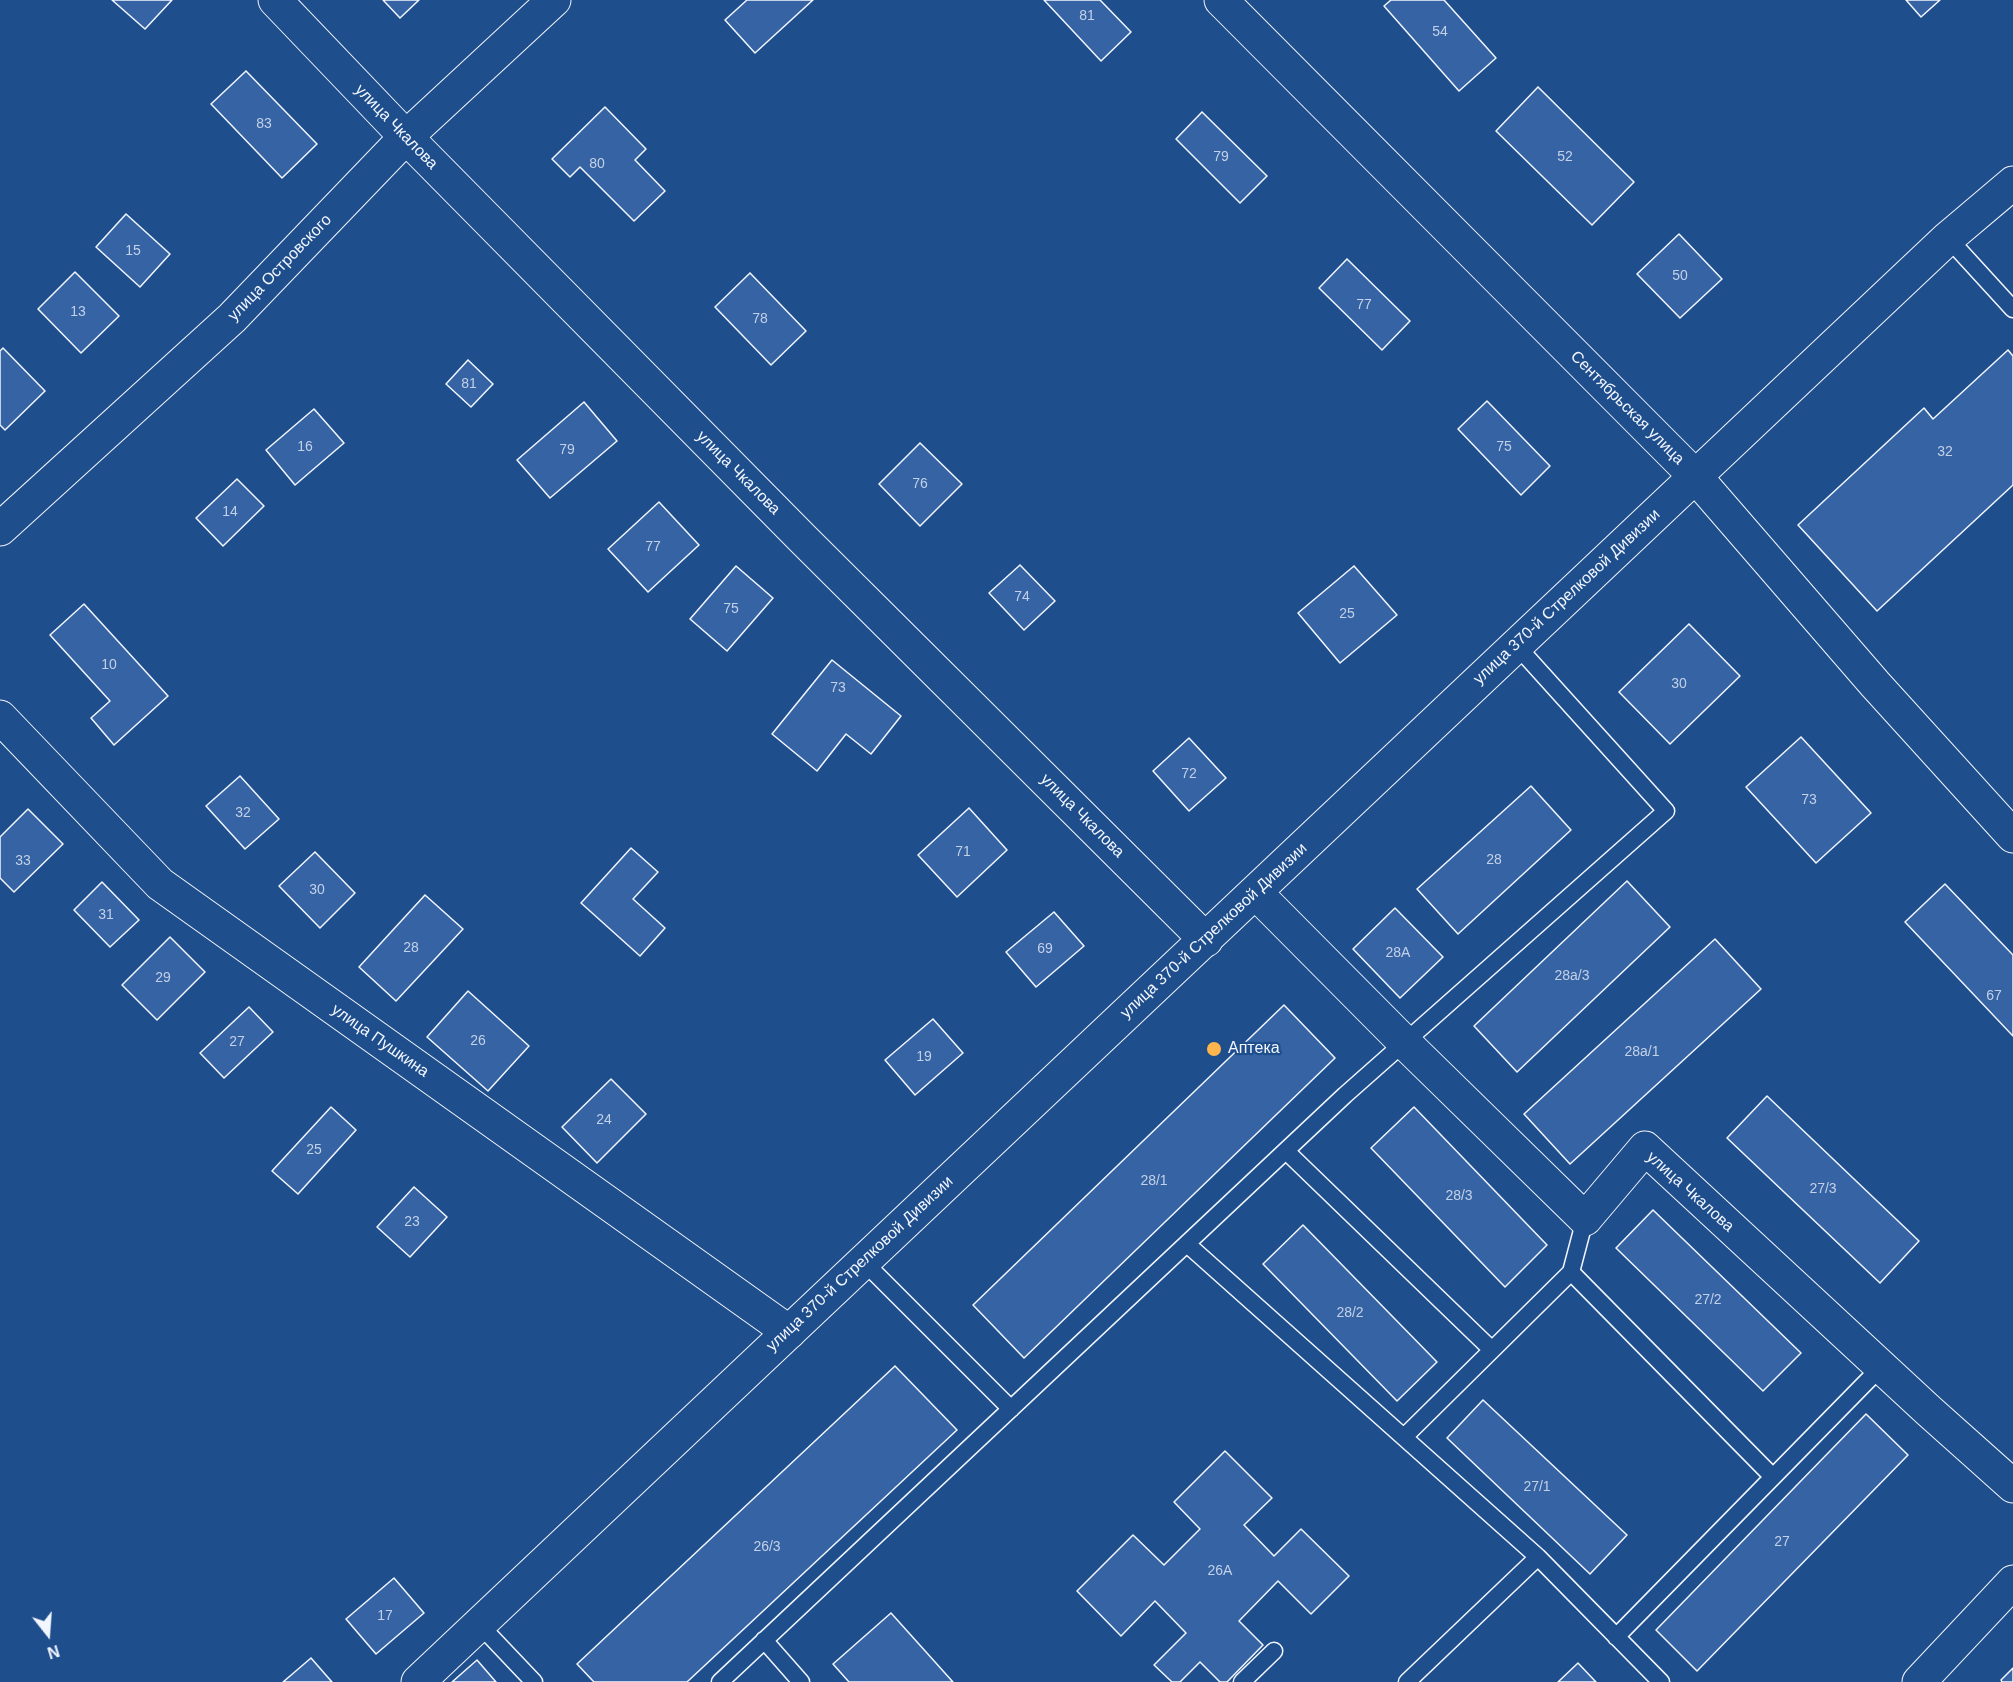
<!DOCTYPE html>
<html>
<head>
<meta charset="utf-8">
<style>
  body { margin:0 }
  #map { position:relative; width:2013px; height:1682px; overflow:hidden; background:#1f4e8c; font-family:Arial,sans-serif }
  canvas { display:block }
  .north { position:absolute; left:18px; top:1604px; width:60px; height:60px; -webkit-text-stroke:4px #1f4e8c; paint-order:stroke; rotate:163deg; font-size:16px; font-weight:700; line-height:24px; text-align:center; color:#f2f6ff }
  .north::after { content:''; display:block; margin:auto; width:21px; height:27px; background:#f2f6ff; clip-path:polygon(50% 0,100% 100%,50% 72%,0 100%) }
</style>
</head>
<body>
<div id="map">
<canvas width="2013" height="1682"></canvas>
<div class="north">N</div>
</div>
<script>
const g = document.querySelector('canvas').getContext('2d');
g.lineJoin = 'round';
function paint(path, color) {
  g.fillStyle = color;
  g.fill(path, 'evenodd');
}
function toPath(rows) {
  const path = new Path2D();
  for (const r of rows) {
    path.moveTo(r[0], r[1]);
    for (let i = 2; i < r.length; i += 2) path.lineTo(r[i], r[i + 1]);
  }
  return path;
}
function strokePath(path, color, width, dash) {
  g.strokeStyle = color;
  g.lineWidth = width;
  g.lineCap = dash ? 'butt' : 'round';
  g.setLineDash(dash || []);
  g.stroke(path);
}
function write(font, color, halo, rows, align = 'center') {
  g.font = font + ' Arial,sans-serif';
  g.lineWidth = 4.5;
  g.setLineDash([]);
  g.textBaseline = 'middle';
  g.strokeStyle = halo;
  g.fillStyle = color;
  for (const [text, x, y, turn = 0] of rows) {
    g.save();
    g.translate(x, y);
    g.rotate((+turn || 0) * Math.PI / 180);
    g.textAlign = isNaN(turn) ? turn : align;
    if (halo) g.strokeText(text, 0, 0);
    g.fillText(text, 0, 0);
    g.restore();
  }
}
const building = toPath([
  [112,0,172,0,145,29,112,0],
  [383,0,419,0,400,18,383,0],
  [747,0,813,0,755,53,725,20,747,0],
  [1044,0,1100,0,1131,32,1101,61,1044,0],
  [1391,0,1444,0,1496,58,1459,91,1384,6,1391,0],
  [1906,0,1940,0,1921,17,1906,0],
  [246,71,317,144,282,178,211,104,246,71],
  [1538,87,1634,182,1592,225,1496,131,1538,87],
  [605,107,646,149,635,160,665,191,634,221,580,167,570,177,552,159,605,107],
  [1202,112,1267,176,1240,203,1176,139,1202,112],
  [126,214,170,254,140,287,96,247,126,214],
  [1679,234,1722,279,1680,318,1637,274,1679,234],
  [1347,259,1410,321,1382,350,1319,288,1347,259],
  [75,272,119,316,81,353,38,309,75,272],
  [750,273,806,331,771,365,715,307,750,273],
  [3,348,45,391,5,430,0,425,0,351,3,348],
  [2008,350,2013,356,2013,485,1877,611,1798,525,1924,408,1933,419,2008,350],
  [468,360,493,384,471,407,446,384,468,360],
  [1487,401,1550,466,1521,495,1458,429,1487,401],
  [584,402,617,441,550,498,517,460,584,402],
  [314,409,344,443,295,485,266,450,314,409],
  [920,443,962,484,920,526,879,484,920,443],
  [237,479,264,506,223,546,196,518,237,479],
  [659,502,699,545,648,592,608,549,659,502],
  [1020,565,1055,601,1024,630,989,593,1020,565],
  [736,566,773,598,727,651,690,619,736,566],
  [1354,566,1397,615,1340,663,1298,613,1354,566],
  [84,604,168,696,114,745,91,718,110,701,50,635,84,604],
  [1689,624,1740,676,1670,744,1619,692,1689,624],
  [832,660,901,716,871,754,846,734,817,771,772,734,832,660],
  [1801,737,1871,813,1816,863,1746,787,1801,737],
  [1189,738,1226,778,1189,811,1153,771,1189,738],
  [240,776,279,819,245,849,206,806,240,776],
  [1531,786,1571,830,1458,934,1417,889,1531,786],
  [969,808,1007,850,957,897,918,855,969,808],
  [28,809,63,844,14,892,0,878,0,837,28,809],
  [631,848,658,872,633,899,665,928,640,956,581,903,631,848],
  [315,852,355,893,320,928,279,886,315,852],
  [1627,881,1670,927,1517,1072,1474,1026,1627,881],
  [102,882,139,920,110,947,74,910,102,882],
  [1945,884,2013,955,2013,1036,1905,922,1945,884],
  [425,895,463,929,396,1001,359,967,425,895],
  [1395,908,1443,957,1400,998,1353,949,1395,908],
  [1054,912,1084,946,1036,987,1006,952,1054,912],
  [170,937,205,972,157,1020,122,985,170,937],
  [1715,939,1761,989,1570,1164,1524,1114,1715,939],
  [468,991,529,1046,488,1091,427,1037,468,991],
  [1284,1005,1335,1058,1024,1358,973,1305,1284,1005],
  [249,1007,273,1032,224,1078,200,1053,249,1007],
  [933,1019,963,1053,915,1095,885,1060,933,1019],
  [611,1079,646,1114,597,1163,562,1127,611,1079],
  [1767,1096,1919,1241,1880,1283,1727,1138,1767,1096],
  [331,1107,356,1130,298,1194,272,1171,331,1107],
  [1414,1107,1547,1245,1505,1287,1371,1148,1414,1107],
  [414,1187,447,1217,410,1257,377,1227,414,1187],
  [1653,1210,1801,1353,1763,1391,1616,1248,1653,1210],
  [1303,1225,1437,1362,1397,1401,1263,1264,1303,1225],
  [895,1366,957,1430,687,1682,594,1682,577,1664,895,1366],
  [1483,1400,1627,1535,1590,1574,1447,1438,1483,1400],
  [1866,1414,1908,1455,1697,1671,1656,1630,1866,1414],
  [1225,1451,1272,1498,1244,1525,1274,1556,1301,1529,1349,1576,1311,1614,1278,1581,1239,1621,1263,1645,1227,1682,1220,1682,1200,1662,1180,1682,1172,1682,1154,1665,1186,1633,1155,1601,1121,1636,1077,1591,1133,1535,1164,1565,1200,1529,1174,1502,1225,1451],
  [394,1578,424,1613,376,1654,346,1619,394,1578],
  [891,1613,953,1682,849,1682,833,1664,891,1613],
  [311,1658,332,1682,283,1682,311,1658],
  [477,1660,496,1682,452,1682,477,1660],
  [1578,1663,1596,1682,1558,1682,1578,1663],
  [2013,1668,2013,1682,2002,1682,2001,1680,2013,1668]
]);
paint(building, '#3563a3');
strokePath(building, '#f2f6ff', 1.5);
const lane = toPath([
  [1948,238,2013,309],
  [1286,1151,1492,1350],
  [1187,1244,1538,1557,1407,1682],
  [864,1262,1011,1409],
  [1571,1272,1585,1219],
  [1404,1437,1571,1272,1773,1477],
  [1538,1557,1661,1682],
  [478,1623,534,1682],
  [1616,1637,1881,1367],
  [764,1640,801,1682],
  [720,1682,1345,1095,1666,811,1516,645],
  [1242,1682,1274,1651]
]);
const street = toPath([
  [275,0,406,137,803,539,1206,940],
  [1221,0,1695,476,1875,684,2013,836],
  [0,529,232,318,406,137,554,0],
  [0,717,160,884,789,1332],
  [1256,893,1405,1043,1585,1219,1645,1148,1929,1411,2013,1486],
  [1919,1682,2013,1582]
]);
const secondary = toPath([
  [418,1682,1948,238,2013,183]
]);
strokePath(lane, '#f2f6ff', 19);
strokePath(street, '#f2f6ff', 35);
strokePath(secondary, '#f2f6ff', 35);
strokePath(lane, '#1f4e8c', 16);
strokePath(street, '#1f4e8c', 33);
strokePath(secondary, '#1f4e8c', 33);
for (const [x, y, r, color] of [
  [1214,1049,8,"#ffb74d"]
]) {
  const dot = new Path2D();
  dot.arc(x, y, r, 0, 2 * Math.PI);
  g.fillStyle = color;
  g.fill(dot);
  strokePath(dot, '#1f4e8c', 2);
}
write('14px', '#c3d1e8', null, [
  ["81",1087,16],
  ["54",1440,32],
  ["83",264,124],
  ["79",1221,157],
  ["52",1565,157],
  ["80",597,164],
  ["15",133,251],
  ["50",1680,276],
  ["77",1364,305],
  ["13",78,312],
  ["78",760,319],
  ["81",469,384],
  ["16",305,447],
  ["75",1504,447],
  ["79",567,450],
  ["32",1945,452],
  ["76",920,484],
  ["14",230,512],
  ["77",653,547],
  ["74",1022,597],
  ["75",731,609],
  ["25",1347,614],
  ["10",109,665],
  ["30",1679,684],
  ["73",838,688],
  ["72",1189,774],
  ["73",1809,800],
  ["32",243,813],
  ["71",963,852],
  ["28",1494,860],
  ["33",23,861],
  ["30",317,890],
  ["31",106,915],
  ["28",411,948],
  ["69",1045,949],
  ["28А",1398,953],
  ["28а/3",1572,976],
  ["29",163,978],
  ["67",1994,996],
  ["26",478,1041],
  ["27",237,1042],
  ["28а/1",1642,1052],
  ["19",924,1057],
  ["24",604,1120],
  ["25",314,1150],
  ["28/1",1154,1181],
  ["27/3",1823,1189],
  ["28/3",1459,1196],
  ["23",412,1222],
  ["27/2",1708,1300],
  ["28/2",1350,1313],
  ["27/1",1537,1487],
  ["27",1782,1542],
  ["26/3",767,1547],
  ["26А",1220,1571],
  ["17",385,1616]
]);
write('16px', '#f2f6ff', '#1f4e8c', [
  ["улица Чкалова",396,127,46],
  ["улица Островского",280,268,-46],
  ["Сентябрьская улица",1627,408,45],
  ["улица Чкалова",738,473,45],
  ["улица 370-й Стрелковой Дивизии",1567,597,-43],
  ["улица Чкалова",1082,816,45],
  ["улица 370-й Стрелковой Дивизии",1214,931,-43],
  ["улица Пушкина",380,1041,35],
  ["улица Чкалова",1690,1192,42],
  ["улица 370-й Стрелковой Дивизии",860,1264,-43]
]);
write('16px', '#f2f6ff', '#1f4e8c', [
  ["Аптека",1228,1049]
], 'left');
</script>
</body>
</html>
